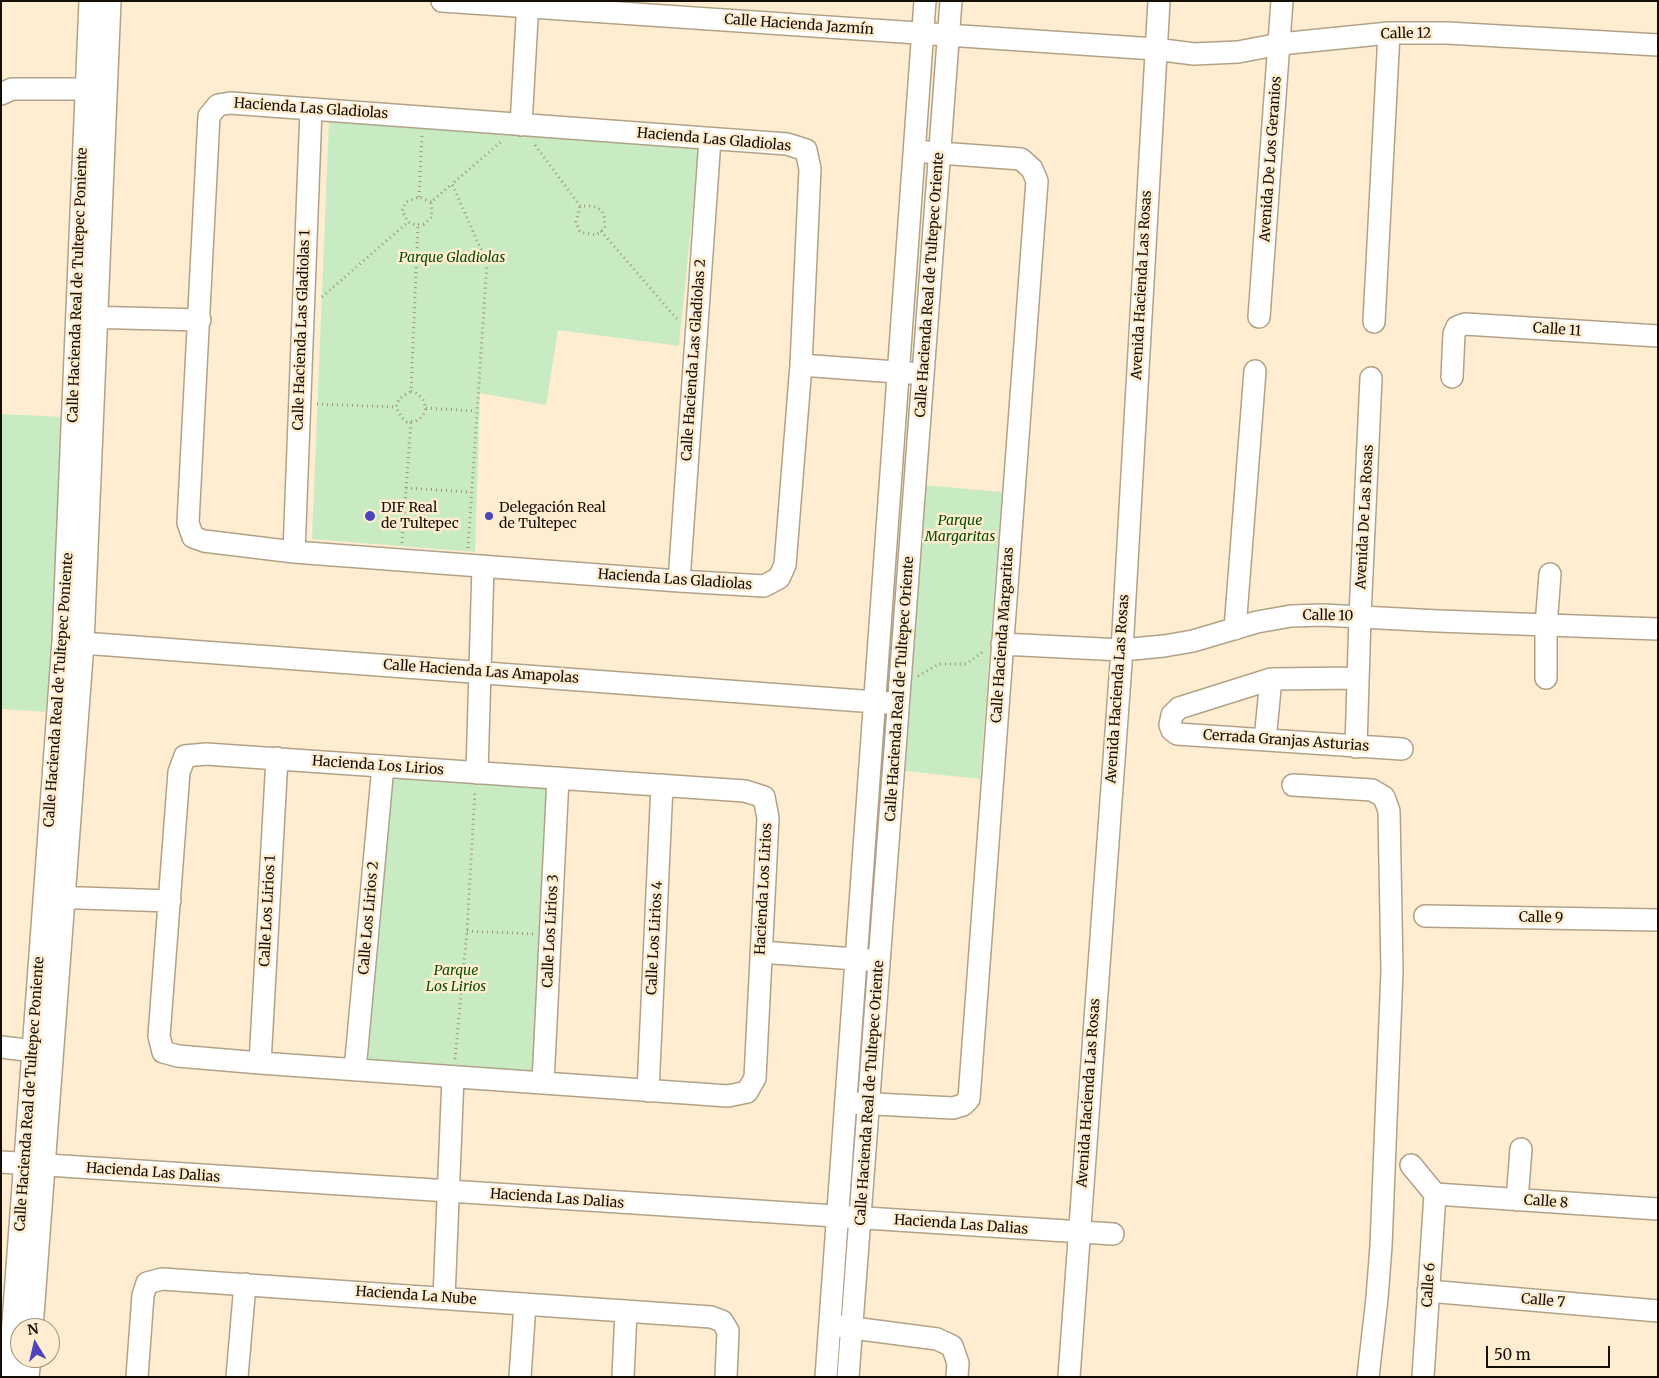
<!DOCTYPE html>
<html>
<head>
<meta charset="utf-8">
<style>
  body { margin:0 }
  #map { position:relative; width:1659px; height:1378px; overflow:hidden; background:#feedd0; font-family:Merriweather,serif }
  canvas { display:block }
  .frame { position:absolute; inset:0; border:2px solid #140e05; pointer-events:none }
  .north { position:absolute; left:10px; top:1318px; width:50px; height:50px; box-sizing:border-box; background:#feedd0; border:1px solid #a0947f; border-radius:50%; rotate:351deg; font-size:14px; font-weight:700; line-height:20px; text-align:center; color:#140e05 }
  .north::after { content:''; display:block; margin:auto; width:18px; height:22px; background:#4e44bb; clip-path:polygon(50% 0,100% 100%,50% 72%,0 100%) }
  .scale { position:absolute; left:1486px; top:1346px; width:124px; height:22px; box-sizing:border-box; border:2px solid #140e05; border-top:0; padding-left:6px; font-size:15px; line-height:18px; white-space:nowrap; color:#140e05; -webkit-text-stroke:4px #feedd0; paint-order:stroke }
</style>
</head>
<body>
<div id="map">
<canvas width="1659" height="1378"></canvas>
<div class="frame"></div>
<div class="north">N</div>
<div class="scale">50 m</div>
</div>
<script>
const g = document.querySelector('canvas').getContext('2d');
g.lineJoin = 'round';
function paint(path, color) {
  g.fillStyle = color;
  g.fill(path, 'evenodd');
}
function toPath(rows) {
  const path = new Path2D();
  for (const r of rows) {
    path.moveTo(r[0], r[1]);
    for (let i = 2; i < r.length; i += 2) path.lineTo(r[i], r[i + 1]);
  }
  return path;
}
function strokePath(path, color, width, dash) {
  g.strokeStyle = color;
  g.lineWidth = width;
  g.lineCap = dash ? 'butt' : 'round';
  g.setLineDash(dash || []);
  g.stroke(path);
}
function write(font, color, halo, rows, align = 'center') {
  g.font = font + ' Merriweather,serif';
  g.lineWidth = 5;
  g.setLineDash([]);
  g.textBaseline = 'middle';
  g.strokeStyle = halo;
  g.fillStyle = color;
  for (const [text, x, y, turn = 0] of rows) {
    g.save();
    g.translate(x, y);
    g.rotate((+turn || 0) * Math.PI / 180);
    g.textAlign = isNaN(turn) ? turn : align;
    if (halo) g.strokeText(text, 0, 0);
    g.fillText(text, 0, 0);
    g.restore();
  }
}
paint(toPath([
  [329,121,699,146,679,346,558,330,546,405,480,393,475,552,312,539],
  [1,414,63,417,48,712,1,709],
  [924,485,1002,492,980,779,905,771],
  [387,771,556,782,537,1077,362,1063]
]), '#c8ebc3');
const minor = toPath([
  [442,1,1155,49,1194,54,1238,52,1280,44,1389,33,1447,33,1658,45],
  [1,94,12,89,86,89],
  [230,103,787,144,806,150,810,169,801,365,785,565,779,578,764,586,679,581,294,552,204,541,193,537,188,523,209,116,218,105,230,103],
  [521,125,528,1],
  [85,317,200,320],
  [1259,317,1282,1],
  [1374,322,1389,33],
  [801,365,910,373],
  [1452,377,1454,334,1457,327,1465,324,1658,336],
  [294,552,311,109],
  [679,581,710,139],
  [1235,629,1255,371],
  [69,642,889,703],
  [1002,644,1122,650,1164,646,1193,641,1257,622,1291,616,1323,615,1438,621,1658,629],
  [1358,678,1271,679,1179,708,1172,715,1170,725,1172,730,1177,734,1402,749],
  [1546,678,1546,626,1550,574],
  [1265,740,1271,679],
  [1356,747,1360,616,1371,378],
  [206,754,745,791,764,797,768,818,755,1078,747,1092,728,1096,543,1083,260,1063,178,1056,163,1052,159,1036,179,772,185,756,206,754],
  [477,773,483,566],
  [1293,785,1372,790,1384,797,1389,811,1392,971,1381,1246,1377,1298,1368,1377],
  [51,897,170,901],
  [1425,916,1658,920],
  [761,952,868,960],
  [1,1047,34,1051],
  [260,1063,277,758],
  [355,1070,383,766],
  [543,1083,558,778],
  [648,1091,662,785],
  [856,1103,953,1108,963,1105,969,1099,1037,181,1032,169,1021,159,926,152],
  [1,1162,1113,1234],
  [1411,1165,1435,1194],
  [1435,1194,1658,1209],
  [1517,1200,1521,1149],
  [1428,1291,1658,1311],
  [444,1298,453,1077],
  [838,1326,937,1339,952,1346,958,1363,957,1377],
  [32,1328,83,643,110,1],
  [9,1377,63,642,90,1],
  [28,1377,30,1358],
  [137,1377,143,1295,147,1283,162,1279,711,1317,722,1321,728,1331,726,1377],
  [237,1377,245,1284],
  [520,1377,525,1304],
  [623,1377,626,1311],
  [826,1377,925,1],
  [848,1377,951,1],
  [1069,1377,1122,650,1159,1],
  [1423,1377,1435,1194]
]);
strokePath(minor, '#b1a287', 24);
strokePath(toPath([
  [535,145,580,206,593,206,601,210,604,215,605,228,596,235,580,232,576,222,580,206],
  [419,197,422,135],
  [431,202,419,197,406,202,402,211,408,222,415,225,424,224,432,217,431,202,452,184],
  [601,231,676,318,680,320],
  [322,297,408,222],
  [411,391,418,394,423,400,426,408,422,417,416,421,407,422,401,417,396,407,399,399,411,391,418,225],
  [317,404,396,407],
  [426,408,476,411],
  [406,488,471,492],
  [402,543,411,421],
  [468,548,487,263,452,184,502,141],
  [918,676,939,664,966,664,984,651],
  [467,931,534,934],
  [455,1059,467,931,475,791]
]), '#9e927d', 3, [1, 4]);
strokePath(minor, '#fff', 21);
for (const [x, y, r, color] of [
  [370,516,6,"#4e44bb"],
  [489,516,5,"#4e44bb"]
]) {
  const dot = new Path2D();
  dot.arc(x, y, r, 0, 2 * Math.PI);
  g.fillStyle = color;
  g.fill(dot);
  strokePath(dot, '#feedd0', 2);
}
write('14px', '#140e05', '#feedd0', [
  ["Calle Hacienda Jazmín",799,25,4],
  ["Calle 12",1406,34,-1],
  ["Hacienda Las Gladiolas",311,109,4],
  ["Hacienda Las Gladiolas",714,140,5],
  ["Avenida De Los Geranios",1271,159,-86],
  ["Calle Hacienda Real de Tultepec Poniente",78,285,-88],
  ["Calle Hacienda Real de Tultepec Oriente",930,285,-86],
  ["Avenida Hacienda Las Rosas",1142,285,-87],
  ["Calle Hacienda Las Gladiolas 1",302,330,-88],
  ["Calle 11",1557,330,4],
  ["Calle Hacienda Las Gladiolas 2",694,360,-86],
  ["Avenida De Las Rosas",1365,517,-87],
  ["Hacienda Las Gladiolas",675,580,4],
  ["Calle 10",1328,616,1],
  ["Calle Hacienda Margaritas",1003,635,-86],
  ["Calle Hacienda Las Amapolas",481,672,4],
  ["Calle Hacienda Real de Tultepec Oriente",900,689,-86],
  ["Avenida Hacienda Las Rosas",1118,689,-86],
  ["Calle Hacienda Real de Tultepec Poniente",59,690,-86],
  ["Cerrada Granjas Asturias",1286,741,4],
  ["Hacienda Los Lirios",378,766,4],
  ["Hacienda Los Lirios",764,889,-87],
  ["Calle Los Lirios 1",268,911,-87],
  ["Calle Los Lirios 2",369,918,-85],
  ["Calle 9",1541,918,1],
  ["Calle Los Lirios 3",551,931,-87],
  ["Calle Los Lirios 4",655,938,-87],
  ["Calle Hacienda Real de Tultepec Oriente",870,1093,-86],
  ["Avenida Hacienda Las Rosas",1089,1093,-86],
  ["Calle Hacienda Real de Tultepec Poniente",30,1094,-86],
  ["Hacienda Las Dalias",153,1173,4],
  ["Hacienda Las Dalias",557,1199,4],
  ["Calle 8",1546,1202,4],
  ["Hacienda Las Dalias",961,1225,4],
  ["Calle 6",1429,1285,-86],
  ["Hacienda La Nube",416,1296,4],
  ["Calle 7",1543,1301,5]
]);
write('italic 14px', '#094d00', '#feedd0', [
  ["Parque Gladiolas",452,258],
  ["Parque",960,521],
  ["Margaritas",960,537],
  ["Parque",456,971],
  ["Los Lirios",456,987]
]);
write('14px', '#140e05', '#feedd0', [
  ["DIF Real",381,508],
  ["de Tultepec",381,524],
  ["Delegación Real",499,508],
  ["de Tultepec",499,524]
], 'left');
</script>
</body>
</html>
